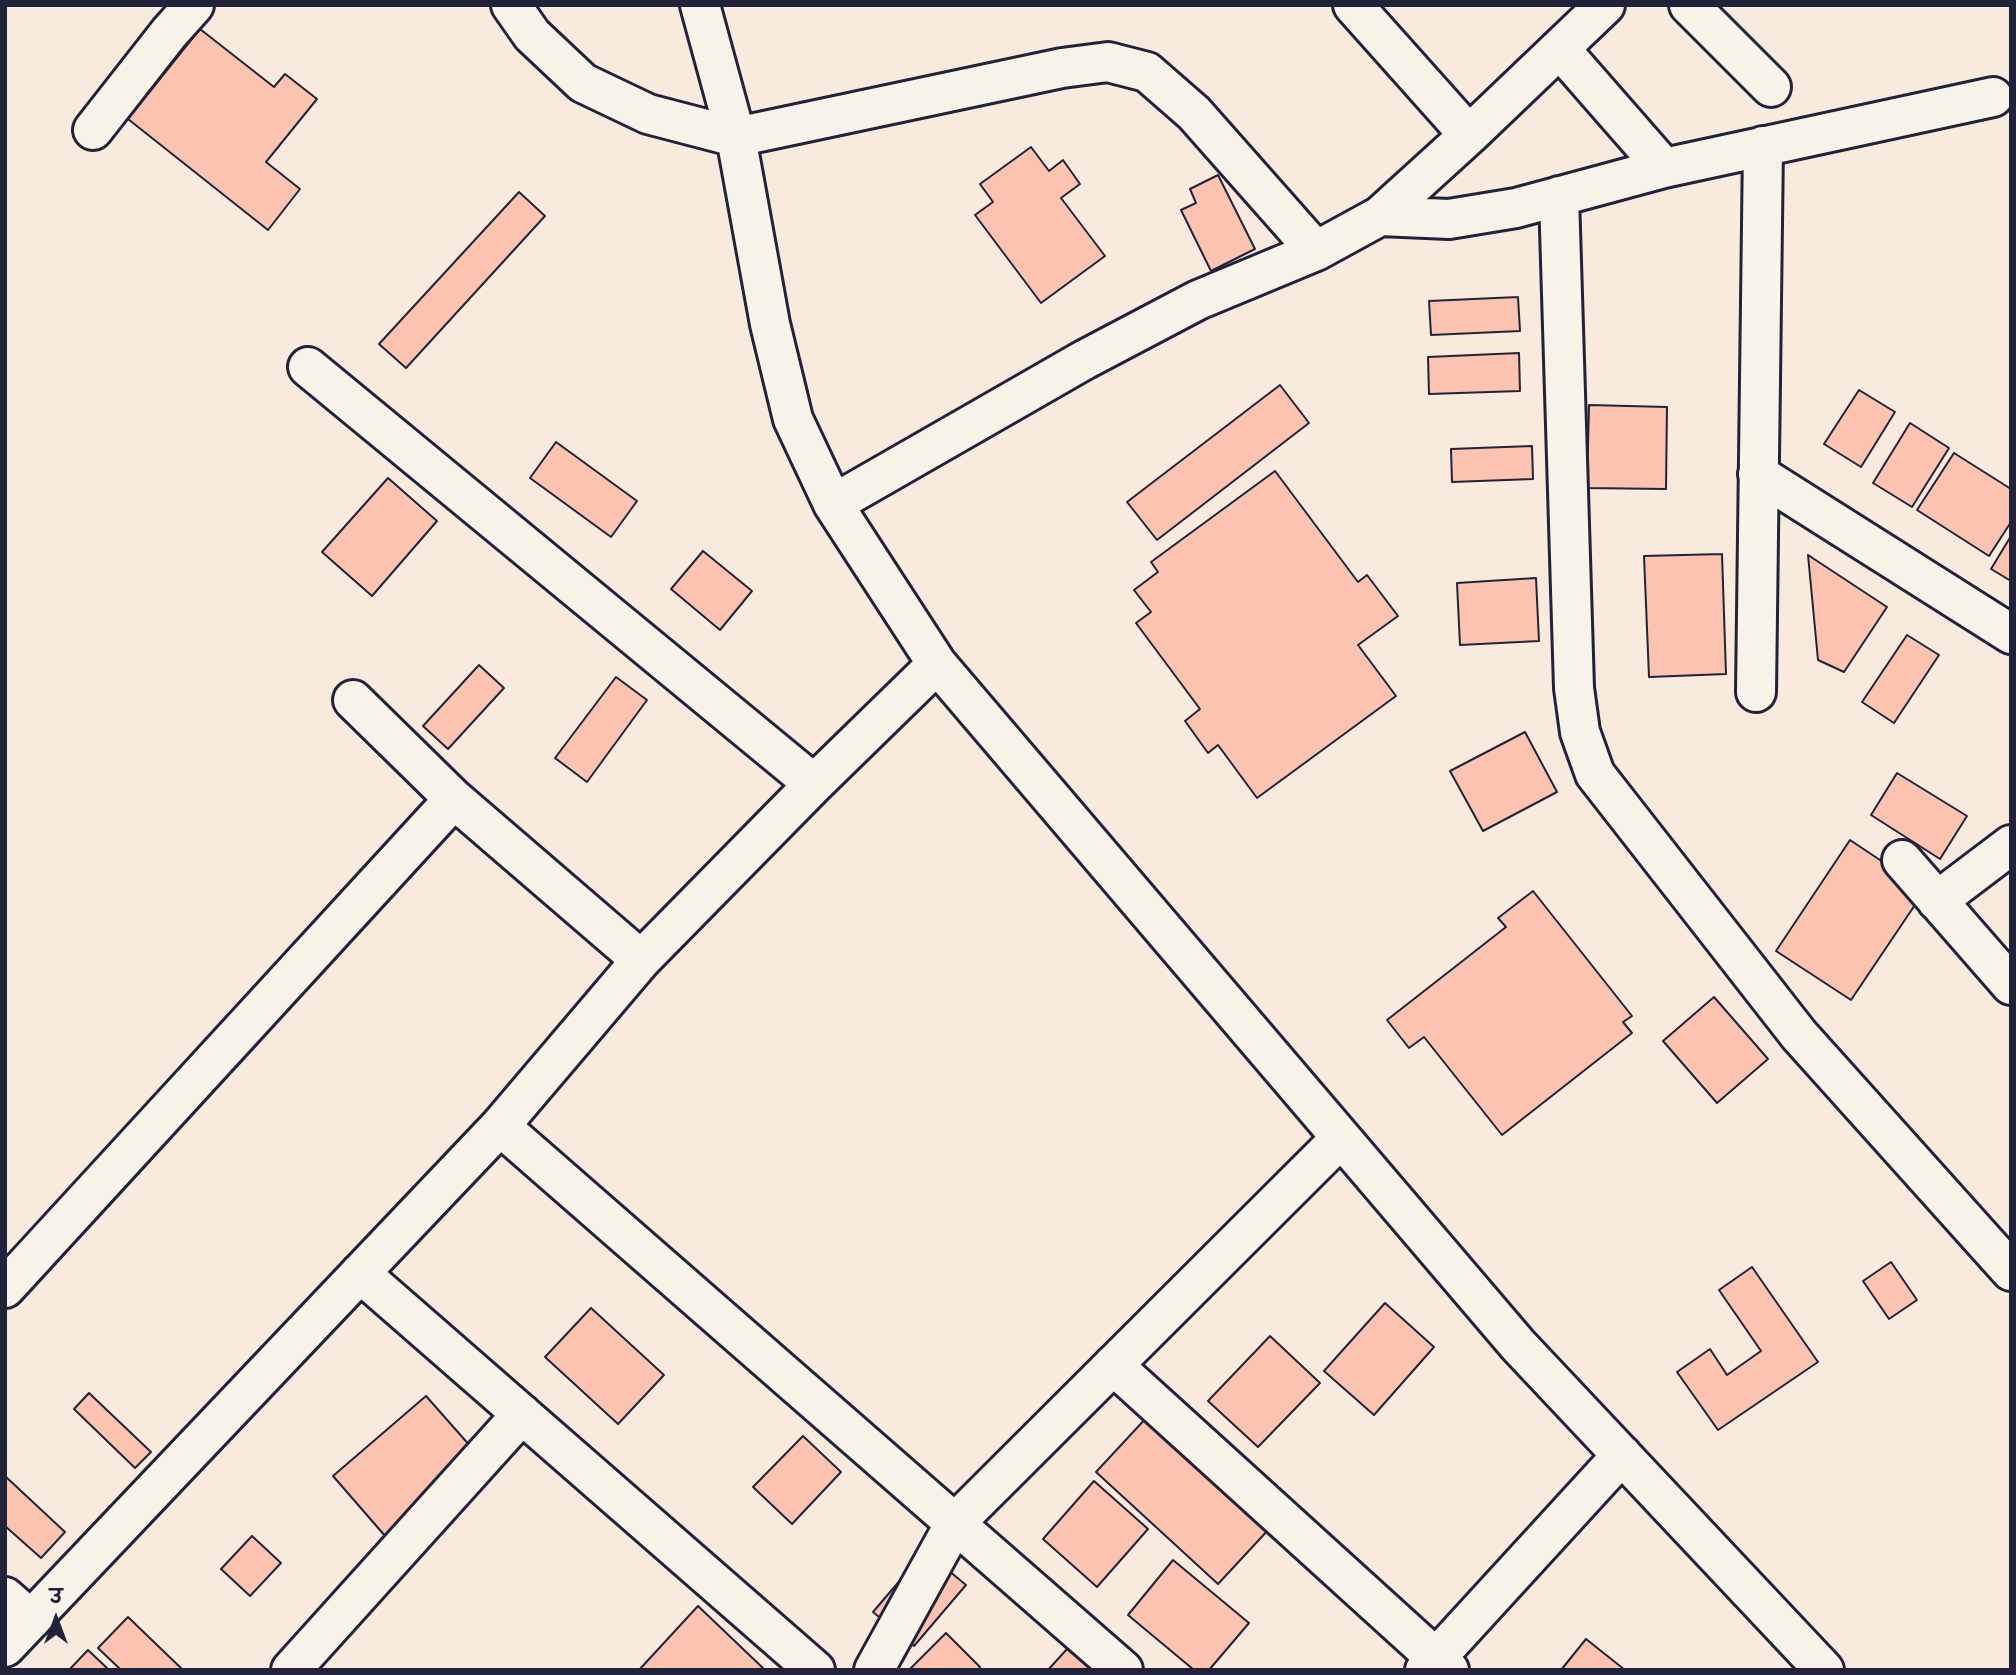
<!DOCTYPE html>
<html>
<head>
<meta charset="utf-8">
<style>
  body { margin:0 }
  #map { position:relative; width:2016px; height:1675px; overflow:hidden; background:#f8eadd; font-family:Mynerve,"Playpen Sans Deva",sans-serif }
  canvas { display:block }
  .frame { position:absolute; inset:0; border:7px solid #22223b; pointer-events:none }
  .north { position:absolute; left:21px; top:1584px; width:70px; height:70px; -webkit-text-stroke:5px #f7f3e8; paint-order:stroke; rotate:0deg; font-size:19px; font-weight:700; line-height:28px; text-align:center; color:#22223b }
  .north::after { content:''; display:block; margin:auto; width:24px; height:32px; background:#22223b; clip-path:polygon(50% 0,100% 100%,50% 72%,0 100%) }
</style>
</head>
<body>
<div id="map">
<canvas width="2016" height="1675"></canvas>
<div class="frame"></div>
<div class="north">उ</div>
</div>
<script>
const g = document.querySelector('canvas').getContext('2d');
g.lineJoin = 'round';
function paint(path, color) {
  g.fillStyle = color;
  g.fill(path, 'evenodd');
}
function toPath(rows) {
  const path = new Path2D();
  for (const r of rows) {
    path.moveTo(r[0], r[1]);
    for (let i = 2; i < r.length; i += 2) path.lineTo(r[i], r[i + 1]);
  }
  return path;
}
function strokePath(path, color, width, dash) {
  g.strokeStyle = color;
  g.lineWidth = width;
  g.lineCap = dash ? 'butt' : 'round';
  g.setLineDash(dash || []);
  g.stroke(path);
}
const building = toPath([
  [200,29,274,87,285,74,317,99,266,162,300,189,268,230,128,119,200,29],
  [1031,147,1049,171,1063,160,1080,184,1061,198,1105,256,1041,303,975,215,993,202,980,184,1031,147],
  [1218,175,1255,249,1211,271,1181,210,1196,203,1190,189,1218,175],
  [519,192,545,216,406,368,379,344,519,192],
  [1518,297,1520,331,1431,335,1429,301,1518,297],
  [1519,353,1520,391,1429,394,1428,357,1519,353],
  [1280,385,1309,423,1157,540,1127,502,1280,385],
  [1859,390,1895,412,1861,467,1824,444,1859,390],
  [1589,405,1667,407,1666,489,1587,488,1589,405],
  [1910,423,1949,448,1912,507,1873,483,1910,423],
  [556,442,637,501,611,537,530,478,556,442],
  [1532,446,1533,479,1452,482,1451,449,1532,446],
  [1954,453,2011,489,2011,522,1989,556,1917,510,1954,453],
  [1275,471,1358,582,1367,575,1398,616,1358,645,1396,696,1257,798,1218,745,1208,753,1185,721,1200,709,1136,623,1151,612,1134,590,1158,572,1151,562,1275,471],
  [388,478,437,521,372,596,322,552,388,478],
  [2011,536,2011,581,1991,569,2011,536],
  [703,551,752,591,720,630,671,589,703,551],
  [1722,554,1726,674,1649,677,1644,556,1722,554],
  [1808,555,1887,607,1844,672,1818,660,1808,555],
  [1536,578,1539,641,1460,645,1457,583,1536,578],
  [1907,635,1939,655,1894,723,1862,702,1907,635],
  [479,665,504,688,448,749,423,726,479,665],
  [616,677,647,700,587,782,555,758,616,677],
  [1525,732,1557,792,1483,831,1450,771,1525,732],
  [1897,773,1967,816,1940,859,1871,815,1897,773],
  [1850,840,1925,890,1851,1000,1776,951,1850,840],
  [1533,891,1632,1016,1623,1022,1632,1033,1502,1135,1424,1037,1409,1048,1387,1020,1506,927,1498,918,1533,891],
  [1714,997,1768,1059,1717,1103,1663,1041,1714,997],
  [1891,1262,1917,1300,1889,1319,1863,1281,1891,1262],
  [1752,1267,1818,1362,1718,1430,1677,1372,1710,1349,1727,1375,1761,1351,1719,1290,1752,1267],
  [1385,1303,1434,1347,1374,1415,1324,1371,1385,1303],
  [591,1308,664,1375,618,1424,545,1357,591,1308],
  [1270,1336,1320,1383,1258,1447,1208,1401,1270,1336],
  [89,1393,151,1452,135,1468,74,1409,89,1393],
  [426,1396,479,1456,386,1537,333,1476,426,1396],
  [1148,1416,1270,1528,1218,1584,1096,1472,1148,1416],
  [803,1436,841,1472,792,1524,753,1487,803,1436],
  [5,1476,65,1532,41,1558,5,1526,5,1476],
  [1094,1481,1148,1529,1097,1587,1043,1539,1094,1481],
  [252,1536,281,1563,250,1596,221,1569,252,1536],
  [925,1551,966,1585,914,1646,873,1612,925,1551],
  [1173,1560,1249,1623,1209,1670,1194,1670,1128,1615,1173,1560],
  [698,1606,765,1670,639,1670,698,1606],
  [128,1617,183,1670,121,1670,98,1648,128,1617],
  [946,1633,980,1667,978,1670,909,1670,946,1633],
  [1586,1639,1625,1670,1561,1670,1586,1639],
  [1067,1649,1093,1670,1048,1670,1067,1649],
  [88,1650,109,1670,69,1670,88,1650]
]);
paint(building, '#fcc4b0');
strokePath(building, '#22223b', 2);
const minor = toPath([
  [511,5,532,35,583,83,648,114,736,137,1062,68,1108,62,1147,72,1194,113,1316,251],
  [700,5,736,137,770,324,793,419,833,504,937,664,1518,1345,1824,1670],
  [1353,5,1469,135],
  [1689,5,1771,87],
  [1560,49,1664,168],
  [93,130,169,33,194,5],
  [1559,196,1574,688,1580,732,1595,774,1799,1035,2011,1271],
  [1380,216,1449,219,1516,208,1664,168,1993,97],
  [308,367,814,784],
  [1758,474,2011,634],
  [833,504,1084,360,1198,300,1316,251,1380,216,1469,135,1605,5],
  [1756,692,1763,146],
  [353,700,454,799,641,960],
  [1902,860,2011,985],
  [1937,901,2011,845],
  [500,1126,1123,1670],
  [360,1273,815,1670],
  [5,1288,454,799],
  [1113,1365,1449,1670],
  [5,1597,31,1620],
  [5,1647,500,1126,641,960,814,784,937,664],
  [291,1670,522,1414],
  [874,1670,955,1523,1341,1138],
  [1425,1670,1622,1455]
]);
strokePath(minor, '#22223b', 44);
strokePath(minor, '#f7f3e8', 38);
</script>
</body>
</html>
